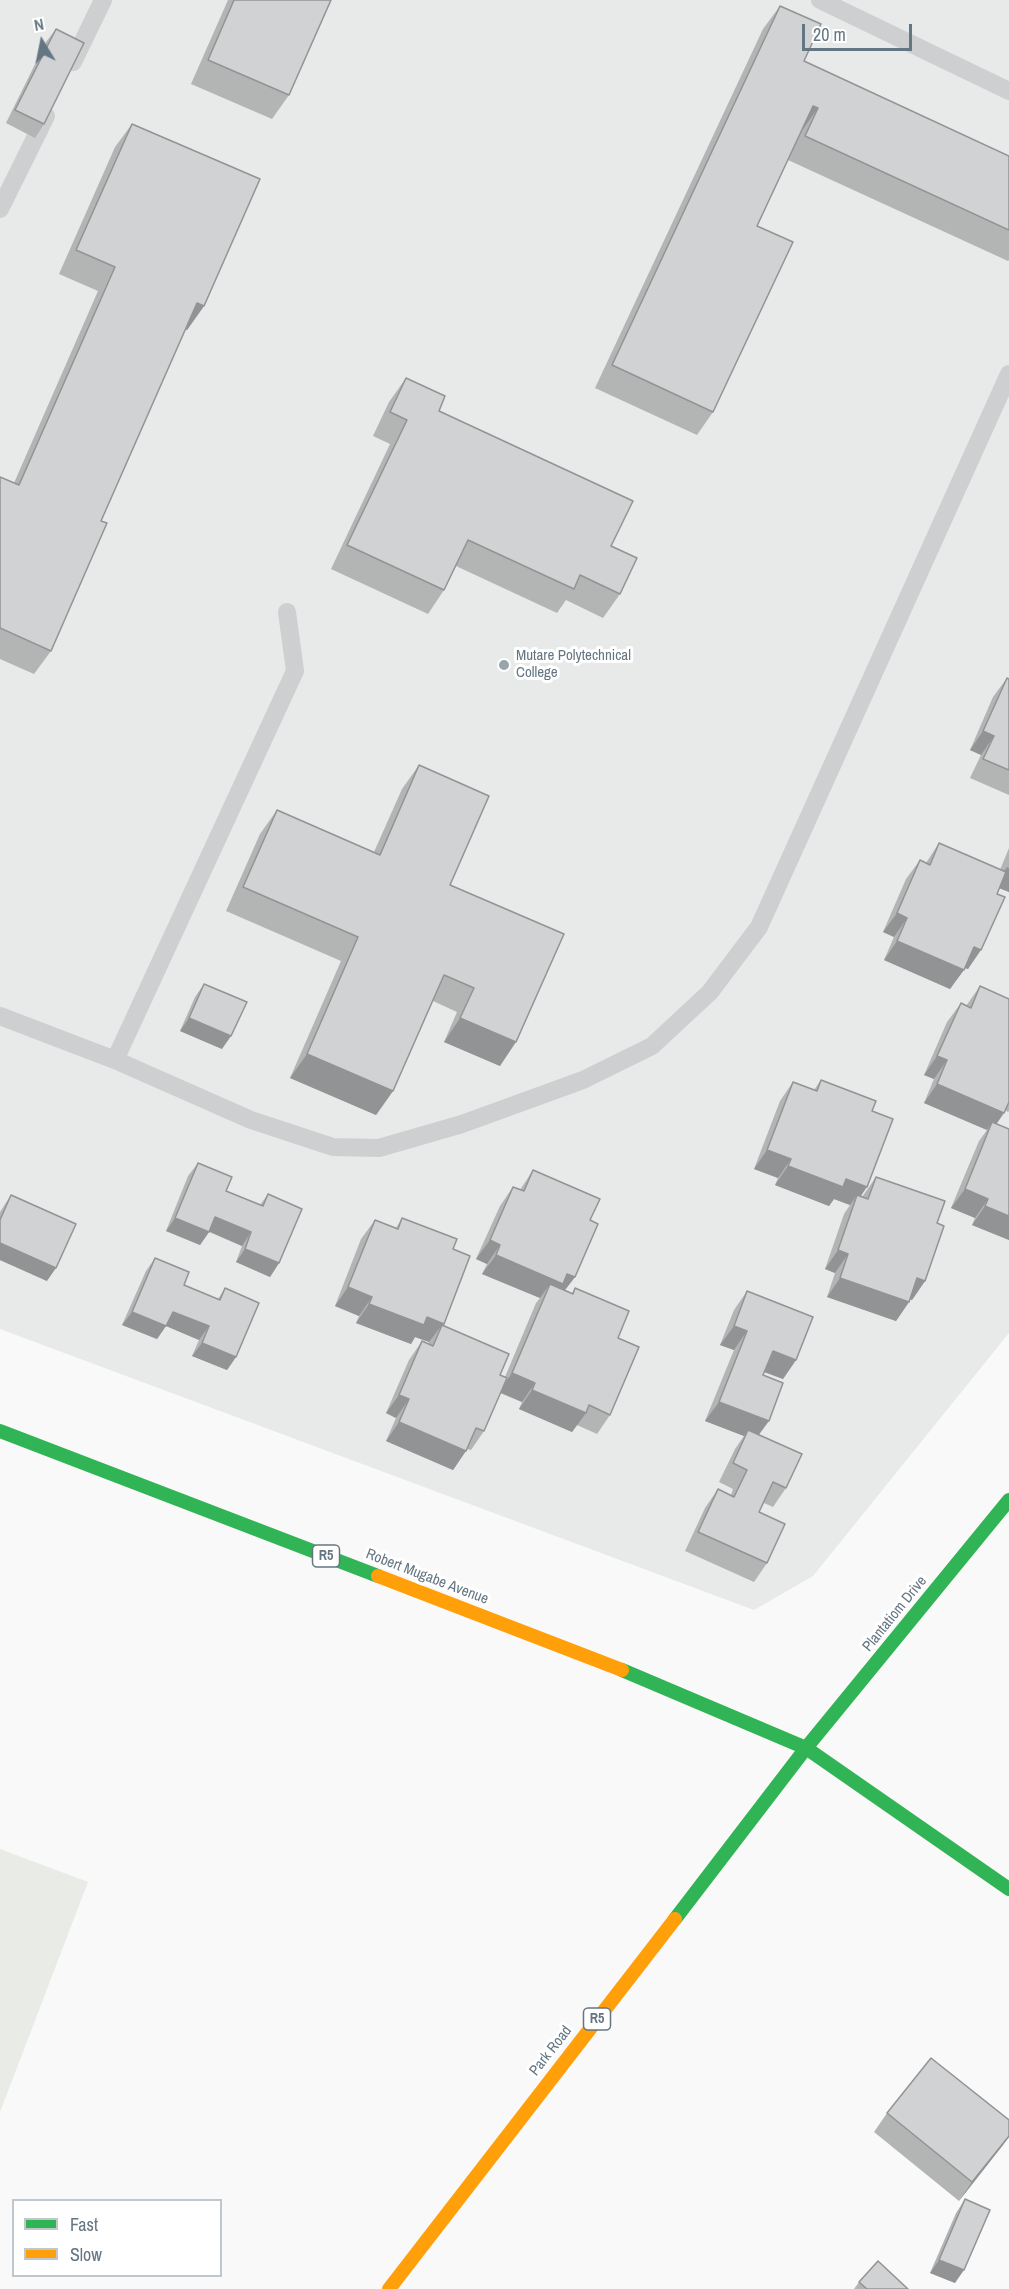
<!DOCTYPE html>
<html>
<head>
<meta charset="utf-8">
<style>
  body { margin:0 }
  #map { position:relative; width:1009px; height:2289px; overflow:hidden; background:#f9f9f9; font-family:"Archivo Narrow",sans-serif }
  canvas { display:block }
  .legend { position:absolute; left:12px; top:2199px; width:210px; height:78px; box-sizing:border-box; background:#fff; border:2px solid #c1c8cd; margin:0; padding:8px 10px; list-style:none; font-size:18px; color:#657683 }
  .legend li { display:flex; align-items:center; gap:12px; height:30px }
  .legend b { width:30px; border:2px solid #c1c8cd }
  .north { position:absolute; left:12px; top:12px; width:60px; height:60px; -webkit-text-stroke:4px #fff; paint-order:stroke; rotate:350deg; font-size:16px; font-weight:700; line-height:24px; text-align:center; color:#657683 }
  .north::after { content:''; display:block; margin:auto; width:21px; height:27px; background:#657683; clip-path:polygon(50% 0,100% 100%,50% 72%,0 100%) }
  .scale { position:absolute; left:802px; top:24px; width:110px; height:27px; box-sizing:border-box; border:3px solid #657683; border-top:0; padding-left:8px; font-size:18px; line-height:21px; white-space:nowrap; color:#657683; -webkit-text-stroke:4px #fff; paint-order:stroke }
</style>
</head>
<body>
<div id="map">
<canvas width="1009" height="2289"></canvas>
<ul class="legend">
<li><b style="height:8px;background:#30b455"></b>Fast</li>
<li><b style="height:8px;background:#ff9f0a"></b>Slow</li>
</ul>
<div class="north">N</div>
<div class="scale">20 m</div>
</div>
<script>
const g = document.querySelector('canvas').getContext('2d');
g.lineJoin = 'round';
function paint(path, color) {
  g.fillStyle = color;
  g.fill(path, 'evenodd');
}
function toPath(rows) {
  const path = new Path2D();
  for (const r of rows) {
    path.moveTo(r[0], r[1]);
    for (let i = 2; i < r.length; i += 2) path.lineTo(r[i], r[i + 1]);
  }
  return path;
}
function strokePath(path, color, width, dash) {
  g.strokeStyle = color;
  g.lineWidth = width;
  g.lineCap = dash ? 'butt' : 'round';
  g.setLineDash(dash || []);
  g.stroke(path);
}
function write(font, color, halo, rows, align = 'center') {
  g.font = font + ' "Archivo Narrow",sans-serif';
  g.lineWidth = 6;
  g.setLineDash([]);
  g.textBaseline = 'middle';
  g.strokeStyle = halo;
  g.fillStyle = color;
  for (const [text, x, y, turn = 0] of rows) {
    g.save();
    g.translate(x, y);
    g.rotate((+turn || 0) * Math.PI / 180);
    g.textAlign = isNaN(turn) ? turn : align;
    if (halo) g.strokeText(text, 0, 0);
    g.fillText(text, 0, 0);
    g.restore();
  }
}
paint(toPath([
  [0,0,1009,0,1009,1333,813,1576,754,1610,0,1329]
]), '#e8e9e9');
paint(toPath([
  [0,1849,88,1882,0,2112]
]), '#e8ebe6');
strokePath(toPath([
  [820,0,1009,91],
  [73,62,103,0],
  [0,209,46,116],
  [0,1016,115,1060,251,1120,333,1147,379,1148,462,1124,583,1080,652,1046,710,992,759,927,1009,374],
  [115,1060,295,671,287,612]
]), '#cecfd0', 18);
strokePath(toPath([
  [0,1431,378,1576],
  [1009,1500,806,1748,1009,1889],
  [622,1670,806,1748,675,1919]
]), '#30b455', 14);
strokePath(toPath([
  [378,1576,622,1670],
  [389,2289,675,1919]
]), '#ff9f0a', 14);
paint(toPath([
  [228,0,331,0,289,95,272,119,191,84],
  [780,6,804,61,1009,156,1009,260,1008,261,788,160,800,132,757,226,713,412,697,435,595,388,763,29],
  [56,29,44,124,35,138,6,123,46,42],
  [132,124,204,306,187,330,185,329,101,521,51,651,34,674,0,659,0,477,14,483,98,291,59,274,115,147],
  [406,378,439,411,611,546,620,594,603,618,566,600,557,613,456,566,444,590,428,614,331,569,390,444,373,436,389,402],
  [1007,678,1009,679,1009,795,970,778,981,755,970,750,993,697],
  [419,765,450,885,500,1066,444,1042,457,1012,433,1001,393,1091,376,1115,290,1078,341,961,226,911,260,834,277,810,374,852,402,789],
  [939,843,1000,870,1009,848,1009,892,999,888,968,969,964,968,950,989,884,960,894,937,883,932,906,879,920,860,926,863],
  [204,984,222,1049,180,1031,195,997],
  [980,986,1009,999,1009,1111,1008,1112,1005,1110,996,1124,1009,1240,972,1225,975,1218,951,1208,979,1141,987,1130,924,1103,934,1079,924,1075,947,1022,961,1003,966,1006],
  [821,1080,872,1111,861,1197,862,1197,876,1177,937,1223,925,1281,912,1300,910,1299,909,1302,896,1321,827,1297,835,1273,825,1269,844,1214,850,1205,834,1199,829,1206,775,1185,778,1178,754,1169,780,1101,793,1082,814,1090],
  [198,1163,226,1191,260,1205,268,1194,279,1263,270,1277,236,1262,242,1246,209,1232,200,1245,166,1231,188,1176],
  [533,1170,590,1220,575,1277,565,1290,572,1293,575,1288,618,1338,610,1415,597,1434,577,1425,572,1432,519,1409,522,1402,500,1393,484,1431,471,1450,467,1449,453,1470,386,1441,396,1418,386,1413,409,1360,422,1341,428,1344,429,1342,415,1337,411,1344,356,1323,359,1316,335,1306,361,1239,375,1220,396,1228,402,1218,453,1249,444,1324,443,1325,500,1375,505,1377,536,1303,540,1298,482,1274,487,1264,476,1259,500,1206,513,1187,520,1190],
  [11,1195,47,1281,0,1260,0,1212],
  [155,1258,184,1285,218,1299,225,1288,236,1357,227,1370,192,1356,199,1340,166,1326,157,1339,122,1325,146,1271],
  [747,1291,796,1360,783,1379,764,1372,763,1375,759,1435,786,1488,773,1507,764,1503,759,1512,767,1563,754,1582,685,1551,705,1508,718,1489,731,1495,733,1489,719,1482,735,1449,744,1436,705,1421,734,1350,720,1345,734,1310],
  [887,2113,1009,2120,1009,2137,959,2201,874,2132],
  [965,2199,955,2283,930,2273,956,2213],
  [859,2282,908,2289,854,2289]
]), '#b3b5b5');
paint(toPath([
  [813,106,818,108,801,132,796,130],
  [197,303,204,306,187,330,180,327],
  [983,731,994,736,981,755,970,750],
  [1007,867,1009,868,1009,892,994,886],
  [897,913,907,918,894,937,883,932],
  [897,941,964,970,950,989,884,960],
  [974,947,981,950,968,969,960,966],
  [189,1018,231,1036,222,1049,180,1031],
  [460,1018,516,1042,500,1066,444,1042],
  [307,1054,393,1091,376,1115,290,1078],
  [937,1056,947,1060,934,1079,924,1075],
  [937,1084,1004,1113,991,1132,992,1122,987,1130,924,1103],
  [767,1150,791,1159,778,1178,754,1169],
  [788,1166,846,1179,867,1187,854,1206,857,1195,850,1205,834,1199,829,1206,775,1185],
  [965,1189,988,1199,975,1218,951,1208],
  [985,1206,1009,1216,1009,1240,972,1225],
  [215,1217,251,1232,242,1246,206,1230],
  [175,1218,209,1232,200,1245,166,1231],
  [490,1240,500,1245,487,1264,476,1259],
  [0,1243,56,1268,47,1281,0,1260],
  [245,1249,279,1263,270,1277,236,1262],
  [838,1250,848,1254,835,1273,825,1269],
  [496,1255,567,1274,575,1277,561,1295,550,1284,540,1298,482,1274],
  [840,1278,909,1302,896,1321,827,1297],
  [917,1278,925,1281,912,1300,904,1297],
  [348,1287,372,1297,359,1316,335,1306],
  [369,1304,427,1317,444,1324,439,1330,442,1325,429,1342,415,1337,411,1344,356,1323],
  [132,1312,173,1312,209,1326,199,1340,166,1326,157,1339,122,1325],
  [734,1326,747,1331,734,1350,720,1345],
  [202,1343,236,1357,227,1370,192,1356],
  [773,1351,796,1360,783,1379,759,1370],
  [512,1373,535,1383,522,1402,499,1392],
  [532,1390,586,1413,572,1432,519,1409],
  [399,1395,409,1399,396,1418,386,1413],
  [719,1402,769,1421,755,1440,748,1430,744,1436,705,1421],
  [399,1422,466,1451,453,1470,386,1441],
  [1009,2136,1003,2145,959,2201,972,2182],
  [939,2260,964,2270,955,2283,930,2273]
]), '#929394');
const building = toPath([
  [234,0,331,0,289,95,208,60,234,0],
  [780,6,821,24,804,61,1009,156,1009,230,805,136,818,108,813,106,757,226,793,242,713,412,612,365,780,6],
  [56,29,84,43,44,124,15,110,56,29],
  [132,124,260,179,204,306,197,303,101,521,107,523,51,651,0,628,0,477,19,485,115,267,76,250,132,124],
  [406,378,445,396,439,411,633,501,611,546,637,558,620,594,580,575,574,589,468,540,444,590,347,545,407,420,390,412,406,378],
  [1007,678,1009,679,1009,770,983,759,994,736,983,731,1007,678],
  [419,765,489,796,450,885,564,934,516,1042,460,1018,474,988,444,975,393,1091,307,1054,358,937,243,887,277,810,380,855,419,765],
  [939,843,1006,872,997,894,1005,897,981,950,974,947,964,970,897,941,907,918,897,913,920,860,930,865,939,843],
  [204,984,247,1002,231,1036,189,1018,204,984],
  [980,986,1009,999,1009,1102,1004,1113,937,1084,947,1060,937,1056,961,1003,971,1008,980,986],
  [821,1080,876,1101,872,1111,893,1119,867,1187,846,1179,843,1187,788,1166,791,1159,767,1150,793,1082,817,1091,821,1080],
  [992,1122,1009,1129,1009,1216,985,1206,988,1199,965,1189,992,1122],
  [198,1163,232,1177,226,1191,263,1206,268,1194,302,1209,279,1263,245,1249,251,1232,215,1217,209,1232,175,1218,198,1163],
  [533,1170,600,1199,590,1220,598,1224,575,1277,567,1274,563,1284,496,1255,500,1245,490,1240,513,1187,524,1191,533,1170],
  [876,1177,945,1201,937,1223,944,1226,925,1281,917,1278,909,1302,840,1278,848,1254,838,1250,857,1195,868,1199,876,1177],
  [11,1195,76,1224,56,1268,0,1243,0,1220,11,1195],
  [402,1218,457,1239,453,1249,470,1256,444,1324,427,1317,424,1325,369,1304,372,1297,348,1287,375,1220,398,1229,402,1218],
  [155,1258,189,1272,184,1285,220,1300,225,1288,259,1303,236,1357,202,1343,209,1326,173,1312,166,1326,132,1312,155,1258],
  [550,1284,573,1294,575,1288,629,1311,618,1338,639,1347,610,1415,589,1405,586,1413,532,1390,535,1383,512,1373,550,1284],
  [747,1291,813,1317,796,1360,773,1351,763,1375,783,1383,769,1421,719,1402,747,1331,734,1326,747,1291],
  [442,1325,509,1354,500,1375,507,1378,484,1431,476,1428,466,1451,399,1422,409,1399,399,1395,422,1341,433,1346,442,1325],
  [748,1430,802,1454,786,1488,773,1482,759,1512,785,1524,767,1563,698,1532,718,1489,734,1497,747,1470,733,1463,748,1430],
  [931,2058,1009,2120,1009,2136,972,2182,887,2113,931,2058],
  [965,2199,990,2210,964,2270,939,2260,965,2199],
  [878,2261,908,2289,867,2289,859,2282,878,2261]
]);
paint(building, '#d0d2d3');
strokePath(building, '#929394', 1.5);
for (const [x, y, r, color] of [
  [504,665,6,"#99a4ac"]
]) {
  const dot = new Path2D();
  dot.arc(x, y, r, 0, 2 * Math.PI);
  g.fillStyle = color;
  g.fill(dot);
  strokePath(dot, '#fff', 2);
}
for (const [x, y, w] of [
  [326,1556,27],
  [597,2019,27]
]) {
  const box = new Path2D();
  box.roundRect(x - w / 2, y - 11, w, 22, 4.5);
  g.fillStyle = '#fff';
  g.fill(box);
  strokePath(box, '#657683', 1.5);
}
write('bold 14px', '#657683', null, [
  ["R5",326,1556],
  ["R5",597,2019]
]);
write('15px', '#657683', '#fff', [
  ["Mutare Polytechnical",516,656],
  ["College",516,673]
], 'left');
write('15px', '#657683', '#fff', [
  ["Robert Mugabe Avenue",427,1577,21],
  ["Plantatiom Drive",895,1614,-51],
  ["Park Road",551,2051,-52]
]);
</script>
</body>
</html>
